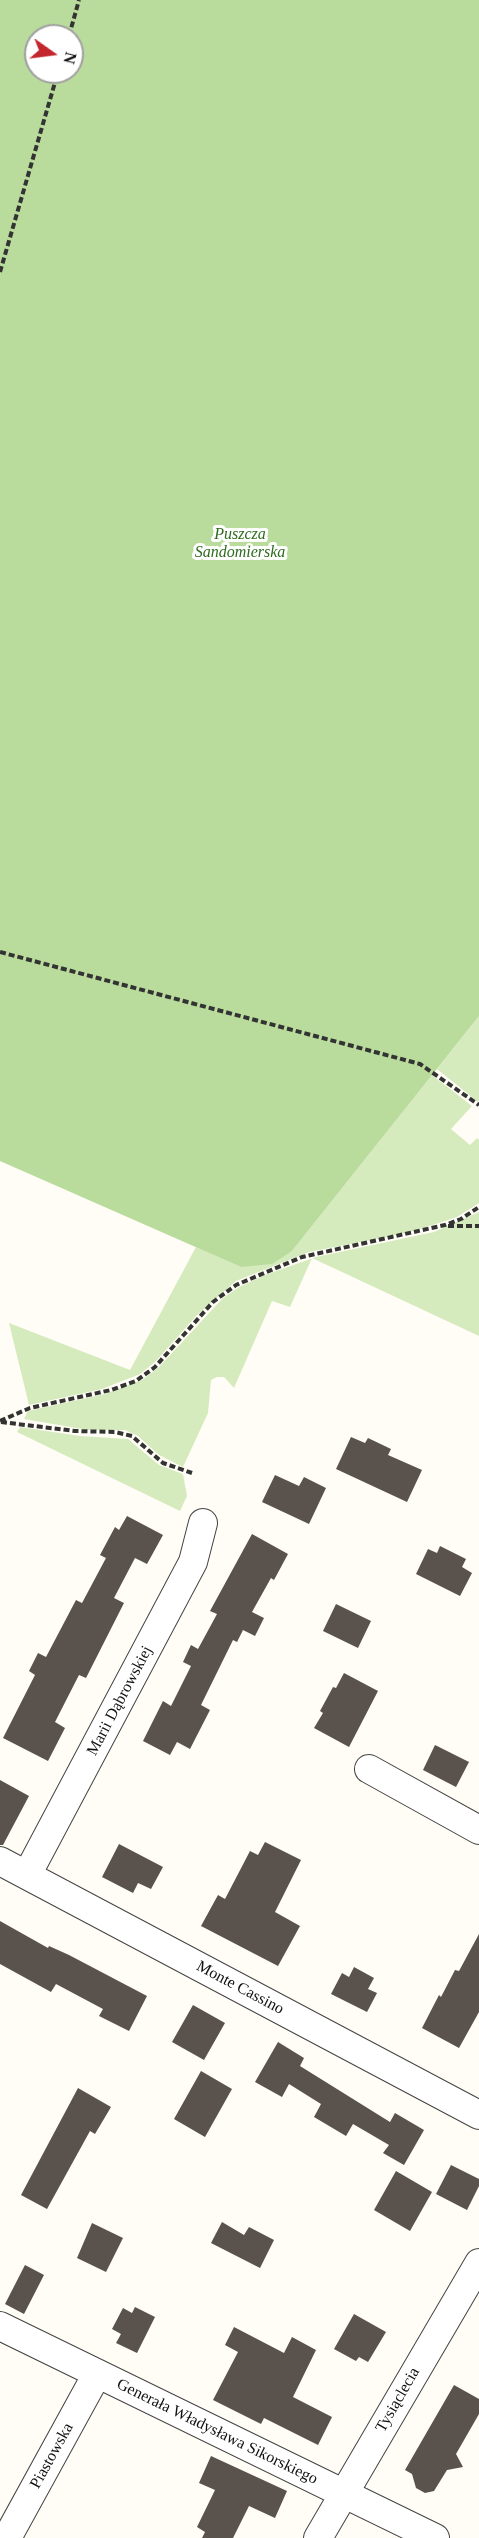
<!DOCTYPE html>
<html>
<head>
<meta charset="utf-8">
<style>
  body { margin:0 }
  #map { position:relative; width:479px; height:2538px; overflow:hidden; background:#fffdf5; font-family:"Times New Roman",serif }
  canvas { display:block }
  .north { position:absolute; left:24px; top:24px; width:60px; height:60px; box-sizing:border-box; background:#fff; border:2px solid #a0a0a0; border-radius:50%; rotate:104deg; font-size:16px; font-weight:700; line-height:24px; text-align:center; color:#111 }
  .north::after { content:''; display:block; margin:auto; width:21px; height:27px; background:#c4262e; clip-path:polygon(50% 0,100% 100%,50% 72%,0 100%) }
</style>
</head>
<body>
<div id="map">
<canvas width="479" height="2538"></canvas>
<div class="north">N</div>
</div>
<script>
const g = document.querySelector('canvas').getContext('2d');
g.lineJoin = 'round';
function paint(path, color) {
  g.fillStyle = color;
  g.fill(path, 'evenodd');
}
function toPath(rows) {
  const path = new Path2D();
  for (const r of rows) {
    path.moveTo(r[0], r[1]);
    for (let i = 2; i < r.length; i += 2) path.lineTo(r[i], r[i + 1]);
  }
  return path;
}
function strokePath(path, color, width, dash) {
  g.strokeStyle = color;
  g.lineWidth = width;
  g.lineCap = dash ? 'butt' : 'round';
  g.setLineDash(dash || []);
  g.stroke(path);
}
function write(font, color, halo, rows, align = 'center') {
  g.font = font + ' "Times New Roman",serif';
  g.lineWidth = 6;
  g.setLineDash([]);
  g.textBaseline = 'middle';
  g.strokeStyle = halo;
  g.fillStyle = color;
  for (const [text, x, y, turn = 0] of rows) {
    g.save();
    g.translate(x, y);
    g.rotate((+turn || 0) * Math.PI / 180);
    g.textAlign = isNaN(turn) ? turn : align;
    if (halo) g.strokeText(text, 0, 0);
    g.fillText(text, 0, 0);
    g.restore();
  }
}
paint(toPath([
  [479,1016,479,1100,478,1102,437,1069],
  [432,1075,472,1106,451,1129,470,1145,477,1138,479,1140,479,1203,457,1217,439,1223,406,1233,309,1252,236,1281,197,1315,156,1361,140,1374,102,1389,29,1405,9,1323,130,1370,196,1247,241,1267,292,1251],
  [479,1212,479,1336,312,1258,290,1307,272,1301,234,1388,224,1377,217,1377,211,1380,208,1413,183,1467,159,1455,138,1436,125,1430,88,1430,24,1419,28,1411,105,1394,142,1380,159,1367,223,1298,239,1287,265,1275,316,1257,434,1232],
  [20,1427,80,1436,128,1439,159,1465,183,1474,187,1496,180,1511,17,1432]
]), '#d5ebbd');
paint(toPath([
  [0,0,479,0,479,1016,292,1251,272,1264,241,1267,0,1161],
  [36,36,72,36,72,72,36,72]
]), '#b9dc9c');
paint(toPath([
  [351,1437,365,1443,368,1438,391,1449,388,1455,422,1470,407,1502,336,1469],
  [275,1475,299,1486,304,1477,326,1488,309,1524,262,1502],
  [127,1516,163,1535,147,1564,135,1558,114,1598,124,1603,86,1678,79,1675,55,1722,65,1728,48,1761,3,1738,35,1675,29,1671,38,1653,46,1657,76,1600,82,1603,106,1558,100,1555,115,1527,119,1530],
  [252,1534,288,1554,274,1580,271,1578,252,1612,264,1618,255,1636,243,1630,237,1642,233,1640,201,1705,210,1710,190,1749,177,1742,170,1755,143,1741,163,1701,171,1706,191,1666,183,1662,191,1645,198,1649,217,1614,210,1611],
  [440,1546,466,1559,462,1567,472,1573,460,1596,416,1574,428,1549,437,1553],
  [336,1604,371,1621,358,1648,323,1631],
  [344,1673,378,1691,349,1747,314,1728,323,1713,320,1711,333,1687,336,1688],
  [435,1745,469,1762,456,1787,423,1770],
  [0,1780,29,1796,3,1845,0,1845],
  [265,1842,301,1860,275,1912,300,1926,278,1966,201,1926,218,1895,225,1899,250,1851,258,1855],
  [119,1844,163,1867,151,1889,138,1883,133,1893,102,1877],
  [0,1921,48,1948,49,1946,69,1955,147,1996,129,2031,99,2016,103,2009,56,1984,51,1992,0,1964],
  [479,1934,479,2012,459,2048,422,2028,439,1995,441,1997,455,1970,459,1971],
  [354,1967,374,1978,368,1989,377,1993,367,2012,331,1994,342,1973,349,1977],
  [193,2005,225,2023,204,2060,172,2042],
  [278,2042,304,2058,300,2066,390,2122,395,2113,424,2130,404,2165,383,2153,389,2145,353,2124,346,2136,314,2117,321,2104,289,2084,282,2097,255,2082],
  [201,2071,232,2089,205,2137,174,2119],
  [78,2088,111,2107,95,2134,90,2131,47,2209,21,2195],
  [451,2165,479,2179,479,2186,467,2210,436,2194],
  [396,2171,432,2192,410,2231,374,2210],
  [222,2222,244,2235,249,2227,274,2240,260,2268,211,2243],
  [92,2223,123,2238,106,2272,77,2258],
  [25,2265,44,2275,24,2314,5,2304],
  [135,2307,155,2317,137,2353,116,2343,121,2334,112,2329,123,2308,132,2313],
  [354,2314,386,2332,368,2362,359,2357,356,2361,334,2349],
  [234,2327,284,2353,292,2337,316,2350,293,2397,332,2417,318,2445,264,2418,261,2424,213,2400,238,2352,225,2345],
  [454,2385,479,2399,479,2414,456,2454,463,2467,447,2470,434,2491,425,2493,416,2488,412,2474,405,2470],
  [211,2456,287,2491,275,2518,249,2506,233,2538,202,2538,205,2532,197,2527,215,2490,199,2483]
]), '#5a524d');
const street = toPath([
  [369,1769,479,1830],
  [0,1861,479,2115],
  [27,1875,193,1562,203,1523],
  [0,2326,435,2538],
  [7,2538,97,2374],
  [318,2538,479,2263]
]);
strokePath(street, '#444', 30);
strokePath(toPath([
  [69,36,79,0],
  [0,272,58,72],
  [0,952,420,1064,479,1105],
  [448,1226,479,1226],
  [0,1421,30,1408,111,1390,136,1381,155,1367,213,1302,236,1285,302,1257,445,1225,461,1219,479,1207],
  [1,1422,75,1431,115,1432,132,1436,163,1463,192,1473]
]), '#333', 4, [6, 3]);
strokePath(street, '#fff', 28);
write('italic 16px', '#2f6b1f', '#fff', [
  ["Puszcza",240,535],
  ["Sandomierska",240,553]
]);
write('16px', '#111', '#fff', [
  ["Marii Dąbrowskiej",120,1701,-62],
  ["Monte Cassino",240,1988,28],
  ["Tysiąclecia",398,2400,-60],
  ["Generała Władysława Sikorskiego",217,2432,26],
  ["Piastowska",52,2456,-61]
]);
</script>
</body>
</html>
